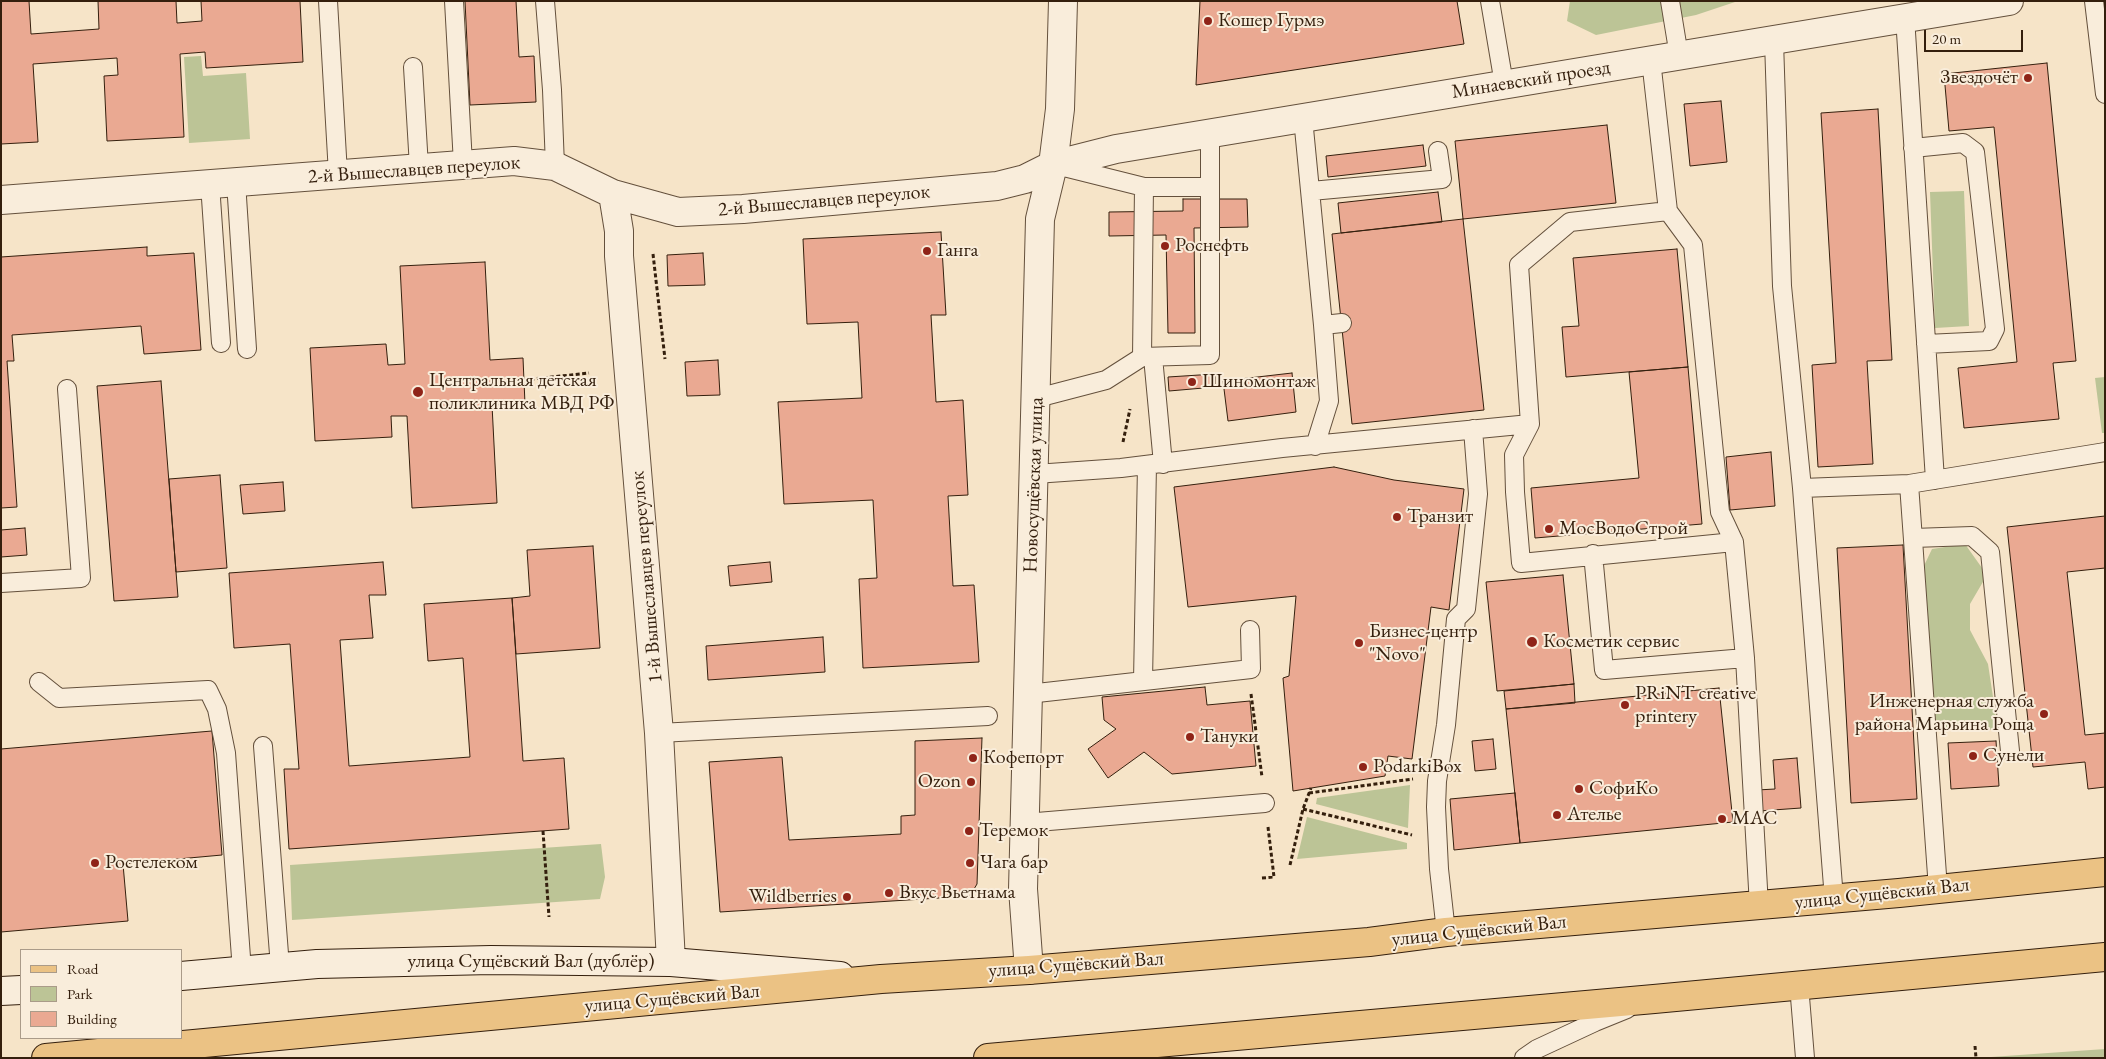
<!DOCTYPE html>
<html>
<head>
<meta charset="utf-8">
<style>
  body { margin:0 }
  #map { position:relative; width:2106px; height:1059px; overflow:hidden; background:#f6e4c8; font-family:"EB Garamond",serif }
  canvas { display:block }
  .frame { position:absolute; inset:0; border:2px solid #341f0d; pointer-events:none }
  .legend { position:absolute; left:20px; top:949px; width:162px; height:90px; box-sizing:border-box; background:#f9eddb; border:1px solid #aa9b89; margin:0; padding:6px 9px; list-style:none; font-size:15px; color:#341f0d }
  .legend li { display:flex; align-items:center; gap:10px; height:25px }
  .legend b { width:25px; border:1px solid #aa9b89 }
  .scale { position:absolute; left:1924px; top:30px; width:99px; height:22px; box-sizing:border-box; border:2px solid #341f0d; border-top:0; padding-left:6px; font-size:15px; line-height:18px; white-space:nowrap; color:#341f0d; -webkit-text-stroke:4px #f9eddb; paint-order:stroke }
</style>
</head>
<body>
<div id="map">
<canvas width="2106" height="1059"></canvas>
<div class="frame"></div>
<ul class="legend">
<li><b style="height:6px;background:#ebc284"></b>Road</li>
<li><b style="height:14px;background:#bcc496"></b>Park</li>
<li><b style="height:14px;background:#eaa992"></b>Building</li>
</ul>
<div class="scale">20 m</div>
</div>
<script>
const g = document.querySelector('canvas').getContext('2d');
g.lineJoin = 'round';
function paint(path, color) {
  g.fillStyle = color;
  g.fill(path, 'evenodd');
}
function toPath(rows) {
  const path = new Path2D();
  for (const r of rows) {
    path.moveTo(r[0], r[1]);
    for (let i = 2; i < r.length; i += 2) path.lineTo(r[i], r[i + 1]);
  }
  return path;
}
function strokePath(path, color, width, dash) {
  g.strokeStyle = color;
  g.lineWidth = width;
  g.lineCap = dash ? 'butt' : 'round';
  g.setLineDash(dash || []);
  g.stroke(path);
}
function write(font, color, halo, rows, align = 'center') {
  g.font = font + ' "EB Garamond",serif';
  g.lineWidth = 4;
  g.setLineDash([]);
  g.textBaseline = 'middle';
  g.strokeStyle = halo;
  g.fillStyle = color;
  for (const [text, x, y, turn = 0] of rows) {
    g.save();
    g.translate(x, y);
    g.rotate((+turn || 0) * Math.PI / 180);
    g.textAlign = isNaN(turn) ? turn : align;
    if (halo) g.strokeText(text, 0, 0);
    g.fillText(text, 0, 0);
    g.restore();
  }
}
paint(toPath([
  [1570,1,1738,1,1696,15,1596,35,1567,21],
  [201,56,203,76,246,73,250,139,189,143,184,57],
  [1964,191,1969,326,1935,328,1930,192],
  [2105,377,2105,433,2102,433,2095,378],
  [1965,544,1987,575,1970,604,1970,630,1988,664,1998,730,1936,730,1921,572,1932,549],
  [1410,785,1408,828,1316,804,1317,798],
  [1307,817,1407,843,1407,849,1297,859],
  [601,844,605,877,600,899,292,920,290,865],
  [2105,1049,2105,1058,1991,1057]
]), '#bcc496');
const building = toPath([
  [1,1,29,1,31,34,99,29,98,1,176,1,177,23,202,21,201,1,300,1,303,62,206,68,205,52,180,54,184,137,107,141,104,76,118,75,117,58,33,64,38,142,1,144,1,1],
  [465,1,516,1,519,57,534,56,536,102,470,105,465,1],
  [1200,1,1457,1,1464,44,1196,85,1200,1],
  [2047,63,2076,361,2053,363,2059,419,1964,428,1958,368,2017,362,1994,127,1949,131,1944,74,2047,63],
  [1721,101,1727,162,1690,166,1684,104,1721,101],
  [1878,109,1892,360,1867,361,1873,464,1818,467,1812,365,1836,363,1821,113,1878,109],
  [1607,125,1616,203,1463,219,1455,141,1607,125],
  [1423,145,1426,166,1328,177,1326,156,1423,145],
  [1438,192,1442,222,1341,233,1338,203,1438,192],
  [1183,199,1247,199,1248,227,1194,228,1195,333,1168,333,1166,235,1109,236,1109,212,1183,211,1183,199],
  [1463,219,1484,410,1352,424,1332,234,1463,219],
  [941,232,946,315,931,315,936,402,963,400,968,495,948,496,953,586,974,585,979,662,863,668,859,579,877,578,873,500,784,504,778,402,862,398,858,322,807,324,803,239,941,232],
  [147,247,147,256,194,253,201,350,144,354,141,326,12,335,14,361,7,361,17,507,1,508,1,257,147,247],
  [1677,249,1688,367,1566,377,1562,327,1579,326,1573,258,1677,249],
  [703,253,705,285,668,286,667,255,703,253],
  [485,262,490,360,523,358,525,404,492,405,497,503,412,508,407,416,391,416,392,437,315,441,310,348,386,344,388,365,405,364,400,266,485,262],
  [718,360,720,395,687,396,685,362,718,360],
  [1688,367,1702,524,1535,538,1531,488,1639,478,1629,372,1688,367],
  [1292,373,1296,412,1228,421,1223,381,1292,373],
  [1215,374,1215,387,1169,391,1168,377,1215,374],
  [161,381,178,597,114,601,97,386,161,381],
  [1771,452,1775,506,1730,510,1726,457,1771,452],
  [1334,467,1394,480,1464,489,1449,610,1431,607,1412,759,1388,756,1385,776,1293,791,1283,678,1289,676,1296,596,1188,607,1174,487,1334,467],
  [220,475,227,568,176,572,169,479,220,475],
  [283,482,285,511,243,514,240,485,283,482],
  [2105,516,2105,568,2067,572,2085,735,2105,733,2105,787,2088,789,2085,762,2033,767,2007,527,2105,516],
  [25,528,27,555,1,557,1,530,25,528],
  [1903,545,1917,799,1851,803,1837,548,1903,545],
  [593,546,600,648,516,654,512,598,530,596,527,550,593,546],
  [383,562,386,595,369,595,373,638,340,640,349,766,470,757,463,658,428,661,424,604,512,598,523,761,564,758,569,829,289,849,284,769,299,769,290,644,234,648,229,573,383,562],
  [770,562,772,582,730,586,728,566,770,562],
  [1563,575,1574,684,1497,691,1486,582,1563,575],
  [823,637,825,672,708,680,706,646,823,637],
  [1574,684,1575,703,1506,709,1504,691,1574,684],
  [1205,687,1207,705,1250,701,1256,766,1172,774,1144,752,1108,778,1088,749,1116,729,1104,720,1102,697,1205,687],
  [1719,688,1733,822,1520,843,1506,709,1719,688],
  [212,731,222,855,123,864,128,921,1,932,1,749,212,731],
  [982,738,977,884,970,896,720,912,709,762,782,757,789,840,901,834,901,816,915,815,915,741,982,738],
  [1493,739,1496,769,1475,771,1472,741,1493,739],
  [1996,741,1999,786,1951,789,1948,743,1996,741],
  [1797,758,1801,808,1759,811,1757,790,1775,789,1773,760,1797,758],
  [1515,793,1520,843,1454,850,1450,799,1515,793]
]);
paint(building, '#eaa992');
strokePath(building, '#341f0d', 1);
const lane = toPath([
  [328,1,338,174],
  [454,1,463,164],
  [545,1,552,90,555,166],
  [1490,1,1504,84],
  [1670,1,1679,56],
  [2094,1,2105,94],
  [1905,17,1935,480],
  [1774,41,1782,286,1802,488,1834,899],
  [1651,60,1668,211,1693,245,1720,512,1734,542,1745,658],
  [413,67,419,167],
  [1303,118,1323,325,1342,323],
  [1913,148,1963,143,1975,152,1995,329,1989,341,1926,344],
  [1060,166,1144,187,1209,187],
  [236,182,247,349],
  [210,184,221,343],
  [1311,191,1442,179,1438,151],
  [1142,357,1144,187],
  [1153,357,1163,464],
  [1037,398,1106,380,1142,357,1210,355,1210,133],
  [1530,424,1514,455,1515,492,1521,563,1734,542],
  [1315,446,1329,401,1323,325],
  [1035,474,1121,468,1282,448,1530,424,1519,265,1570,222,1668,211],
  [1909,484,1938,889],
  [1802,488,1909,484,2105,452],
  [1913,538,1972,536,1990,552,2010,751],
  [1593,554,1604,670,1745,658,1759,906],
  [1,583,81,578,67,389],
  [1143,681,1147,465],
  [39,682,59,698,208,690,217,709,226,753,242,971],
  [1028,694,1251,669,1250,630],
  [659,733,988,716],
  [263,746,280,967],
  [1025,823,1265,803],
  [1446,932,1439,869,1436,807,1437,781,1446,725,1456,619,1466,609,1478,494,1473,429],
  [1799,985,1805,1058],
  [1524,1058,1537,1049,1595,1022,1627,1009]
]);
const street = toPath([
  [613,194,619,231,619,256,659,733,671,962],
  [1,200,514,161,555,166,613,194,678,212,743,209,997,186,1025,179,1053,165,1116,149,2009,1],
  [1029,970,1023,889,1040,219,1053,165,1060,109,1063,1]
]);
const secondary = toPath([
  [181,976,317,964,491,960,671,962,840,976],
  [1,991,21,990]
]);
const primary = toPath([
  [46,1058,881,979,1029,970,1369,942,1446,932,1899,893,2105,872],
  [988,1058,1654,999,2105,957]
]);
strokePath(lane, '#64503c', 20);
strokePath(street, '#64503c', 30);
strokePath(secondary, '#341f0d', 30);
strokePath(primary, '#341f0d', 30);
strokePath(toPath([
  [653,254,665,359],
  [524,380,589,373],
  [1123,442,1130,409],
  [1251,694,1262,777],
  [1309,793,1413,779],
  [1303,809,1412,835],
  [543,831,549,917],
  [1290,865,1303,809,1311,788],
  [1262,878,1274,877,1268,827],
  [1975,1046,1976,1058]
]), '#341f0d', 3, [4, 2.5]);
strokePath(lane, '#f9eddb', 18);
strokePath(street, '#f9eddb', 28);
strokePath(secondary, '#f9eddb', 28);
strokePath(primary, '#ebc284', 28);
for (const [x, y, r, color] of [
  [1208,21,5,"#8f2418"],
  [2028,78,5,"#8f2418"],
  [1165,246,5,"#8f2418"],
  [927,251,5,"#8f2418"],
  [1192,382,5,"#8f2418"],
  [418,392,6,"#8f2418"],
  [1397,517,5,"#8f2418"],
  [1549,529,5,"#8f2418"],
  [1532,642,6,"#8f2418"],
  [1359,643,5,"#8f2418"],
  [1625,705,5,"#8f2418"],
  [2044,714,5,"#8f2418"],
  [1190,737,5,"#8f2418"],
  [1973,756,5,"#8f2418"],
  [973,758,5,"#8f2418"],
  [1363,767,5,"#8f2418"],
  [971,782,5,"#8f2418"],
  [1579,789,5,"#8f2418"],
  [1557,815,5,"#8f2418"],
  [1722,819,5,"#8f2418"],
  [969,831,5,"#8f2418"],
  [95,863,5,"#8f2418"],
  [970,863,5,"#8f2418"],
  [889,893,5,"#8f2418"],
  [847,897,5,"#8f2418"]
]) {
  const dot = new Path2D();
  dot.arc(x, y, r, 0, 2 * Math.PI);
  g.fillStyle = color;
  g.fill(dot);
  strokePath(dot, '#f9eddb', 2);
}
write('20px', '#341f0d', '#f9eddb', [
  ["Кошер Гурмэ",1218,21],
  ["Звездочёт",2018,78,"right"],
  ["Роснефть",1175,246],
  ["Ганга",937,251],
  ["Центральная детская",429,381],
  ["поликлиника МВД РФ",429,404],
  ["Шиномонтаж",1202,382],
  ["Транзит",1407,517],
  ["МосВодоСтрой",1559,529],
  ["Бизнес-центр",1369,632],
  ["\"Novo\"",1369,655],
  ["Косметик сервис",1543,642],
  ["PRiNT creative",1635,694],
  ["printery",1635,717],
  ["Инженерная служба",2034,702,"right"],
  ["района Марьина Роща",2034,725,"right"],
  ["Тануки",1200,737],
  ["Сунели",1983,756],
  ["Кофепорт",983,758],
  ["PodarkiBox",1373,767],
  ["Ozon",961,782,"right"],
  ["СофиКо",1589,789],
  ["Ателье",1567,815],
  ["MAC",1732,819],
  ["Теремок",979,831],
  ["Ростелеком",105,863],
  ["Чага бар",980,863],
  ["Вкус Вьетнама",899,893],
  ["Wildberries",837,897,"right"]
], 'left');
write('20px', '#341f0d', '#f9eddb', [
  ["Минаевский проезд",1531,80,-9],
  ["2-й Вышеславцев переулок",414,170,-4],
  ["2-й Вышеславцев переулок",824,201,-5],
  ["Новосущёвская улица",1034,485,-88],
  ["1-й Вышеславцев переулок",647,577,-95],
  ["улица Сущёвский Вал",1882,894,-6],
  ["улица Сущёвский Вал",1479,931,-6],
  ["улица Сущёвский Вал (дублёр)",531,962],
  ["улица Сущёвский Вал",1076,965,-4],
  ["улица Сущёвский Вал",672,999,-5]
]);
</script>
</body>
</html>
